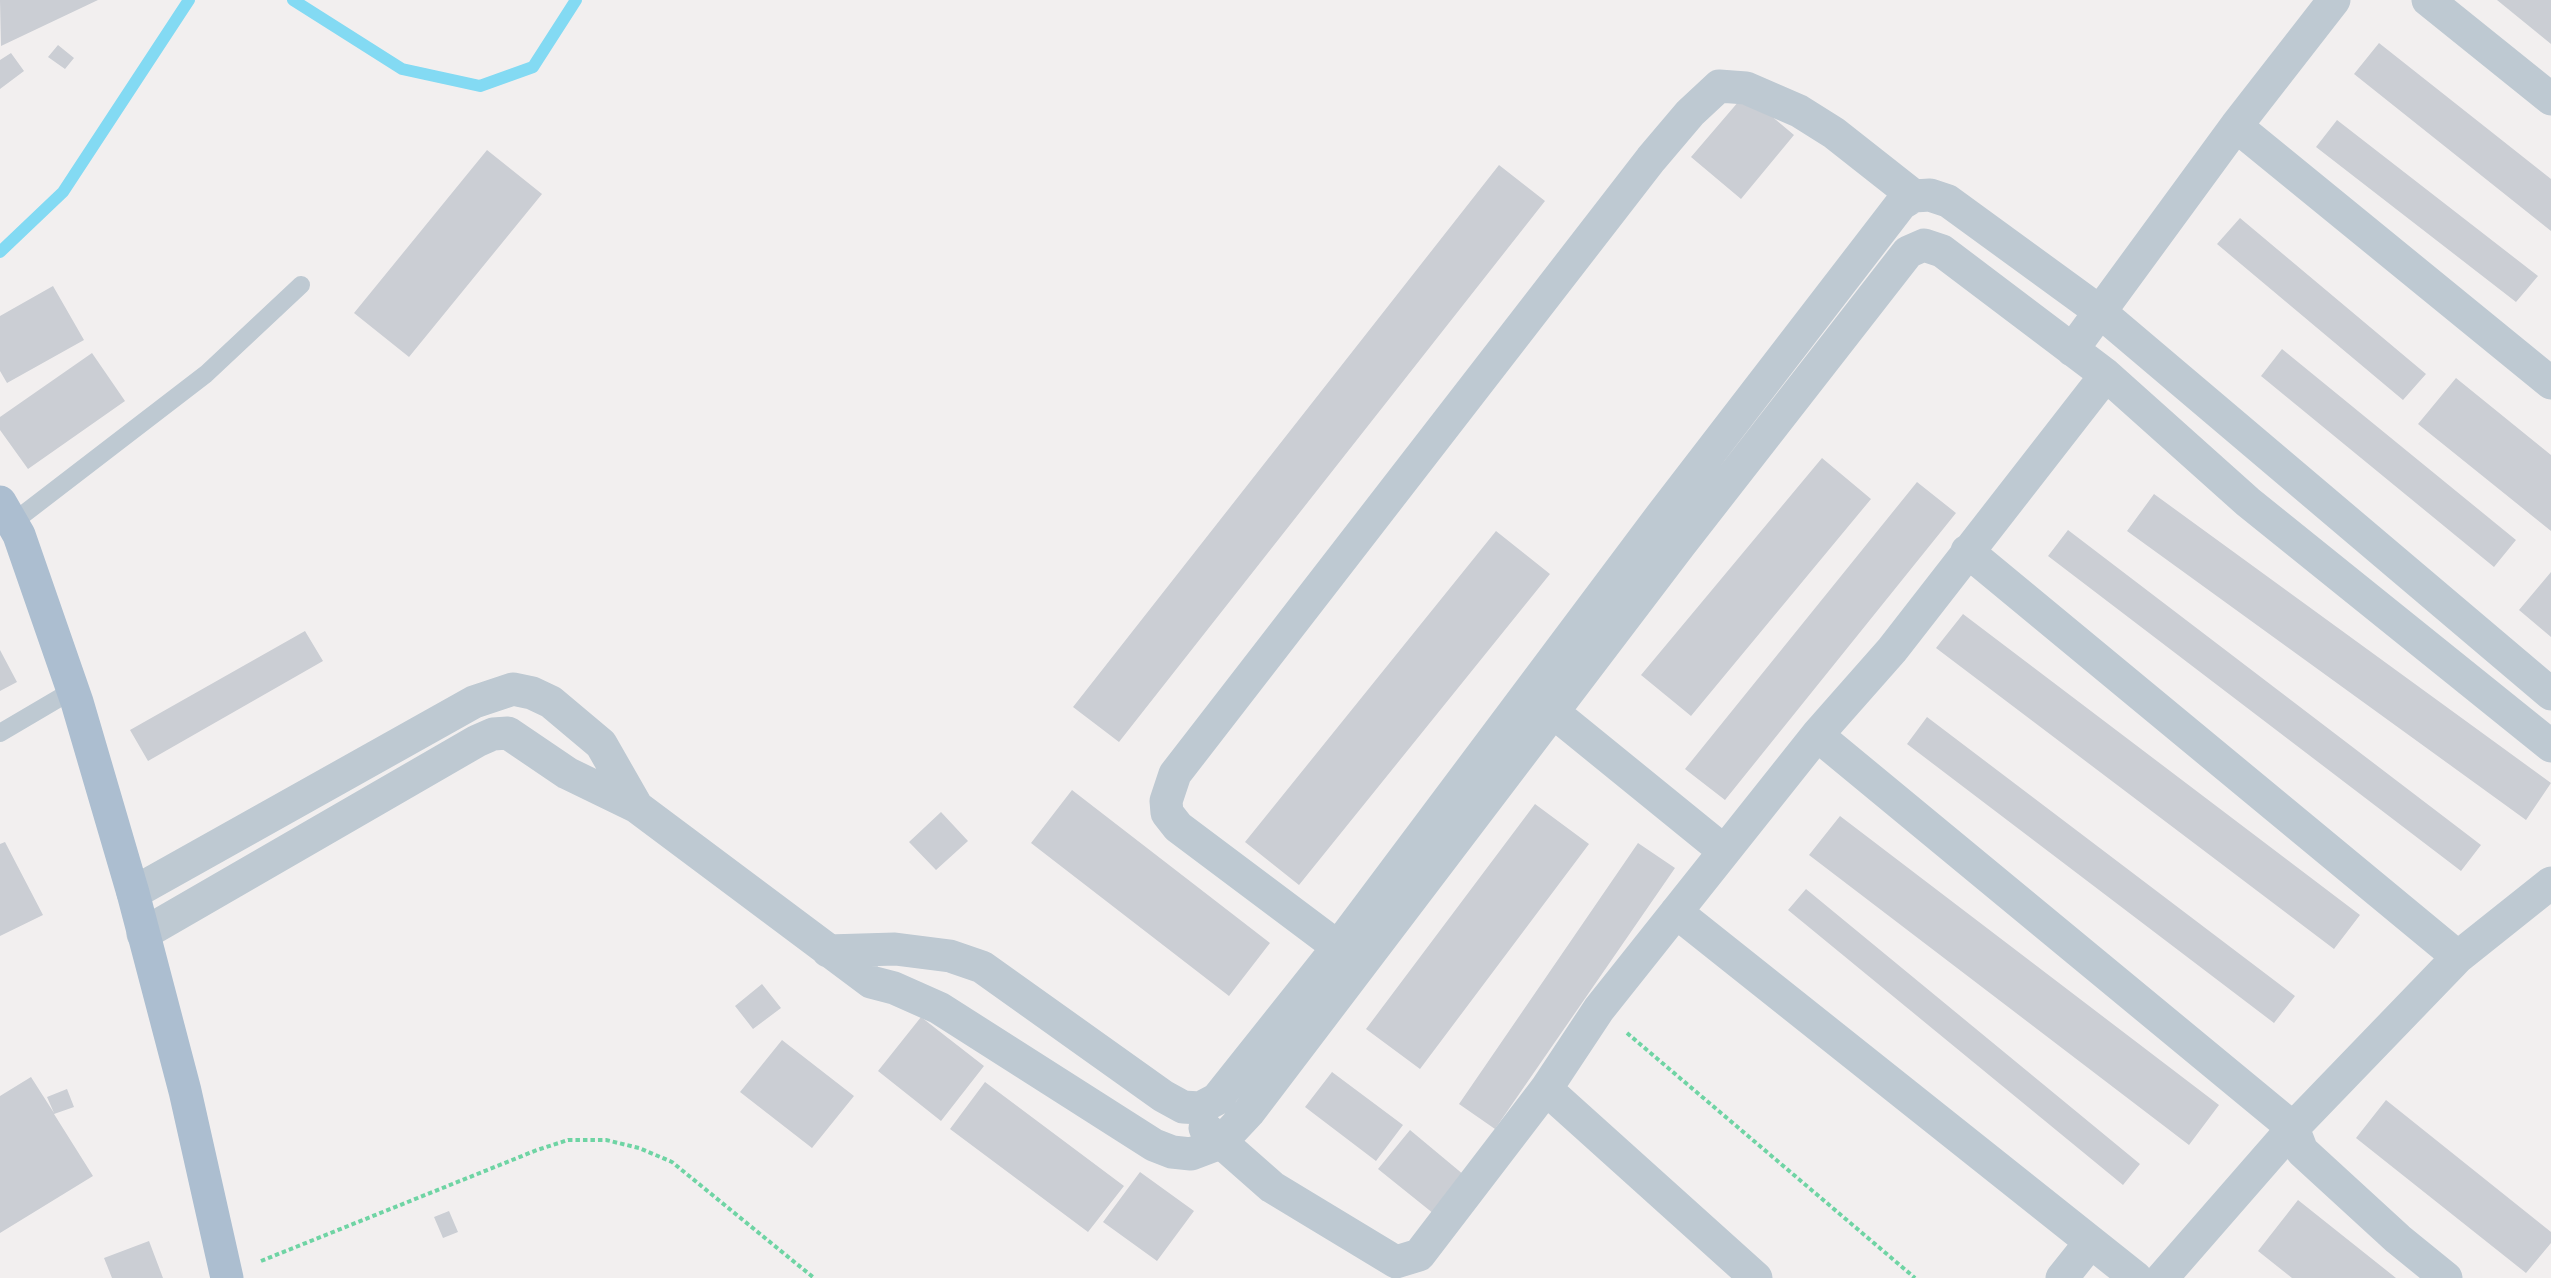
<!DOCTYPE html>
<html>
<head>
<meta charset="utf-8">
<style>
  body { margin:0 }
  canvas { display:block; background:#f2efef }
</style>
</head>
<body>
<canvas width="2551" height="1278"></canvas>
<script>
const g = document.querySelector('canvas').getContext('2d');
g.lineJoin = 'round';
function toPath(rows) {
  const path = new Path2D();
  for (const r of rows) {
    path.moveTo(r[0], r[1]);
    for (let i = 2; i < r.length; i += 2) path.lineTo(r[i], r[i + 1]);
  }
  return path;
}
function strokePath(path, color, width, dash) {
  g.strokeStyle = color;
  g.lineWidth = width;
  g.lineCap = dash ? 'butt' : 'round';
  g.setLineDash(dash || []);
  g.stroke(path);
}
function paint(path, color) {
  g.fillStyle = color;
  g.fill(path, 'evenodd');
}
strokePath(toPath([
  [293,0,402,69,480,86,533,67,576,0],
  [0,252,63,192,189,0]
]), '#83daf3', 12);
paint(toPath([
  [0,0,98,0,1,46],
  [2497,0,2551,0,2551,44],
  [2379,43,2551,179,2551,231,2354,74],
  [58,45,74,58,65,69,48,57],
  [11,53,24,71,0,89,0,60],
  [1745,94,1794,135,1741,199,1691,157],
  [2337,120,2538,276,2516,302,2316,147],
  [487,150,542,194,409,357,354,313],
  [1499,165,1545,201,1119,742,1073,707],
  [2240,218,2426,374,2403,400,2217,244],
  [53,286,84,340,7,383,0,371,0,316],
  [2282,349,2516,540,2494,567,2261,376],
  [92,353,125,401,28,469,0,430,0,417],
  [2456,378,2551,455,2551,531,2418,424],
  [1822,458,1871,499,1691,716,1641,675],
  [1917,482,1956,513,1725,800,1685,769],
  [2154,494,2551,783,2526,820,2127,531],
  [2068,530,2481,845,2461,871,2048,556],
  [1496,531,1550,574,1299,885,1245,842],
  [2551,572,2551,637,2519,610],
  [1963,614,2360,915,2334,949,1936,648],
  [305,631,323,661,148,761,130,730],
  [0,650,17,682,0,691],
  [1927,717,2295,996,2274,1023,1907,744],
  [1072,790,1270,943,1229,996,1031,843],
  [1535,804,1589,844,1420,1069,1366,1029],
  [941,812,968,841,936,870,909,842],
  [1840,816,2219,1105,2189,1145,1809,855],
  [5,842,43,915,0,936,0,844],
  [1638,843,1675,868,1495,1129,1459,1104],
  [1806,889,2140,1164,2123,1185,1788,910],
  [762,984,781,1008,753,1029,735,1006],
  [921,1017,984,1066,941,1121,878,1071],
  [782,1040,854,1096,812,1148,740,1092],
  [1332,1072,1403,1125,1376,1161,1305,1107],
  [31,1077,54,1113,47,1097,67,1089,74,1107,54,1114,93,1176,0,1233,0,1096],
  [985,1082,1124,1186,1088,1232,950,1129],
  [2386,1100,2551,1232,2551,1243,2526,1273,2356,1138],
  [1410,1130,1470,1180,1439,1218,1378,1169],
  [1140,1172,1194,1211,1157,1261,1103,1222],
  [2298,1200,2396,1278,2292,1278,2258,1251],
  [449,1211,458,1232,443,1238,434,1217],
  [149,1241,163,1278,112,1278,104,1258]
]), '#cbced4');
strokePath(toPath([
  [1627,1033,1915,1278],
  [261,1261,537,1150,568,1140,606,1140,639,1148,672,1162,814,1278]
]), '#6fd4a4', 4, [4.5, 3]);
strokePath(toPath([
  [12,523,206,374,301,285],
  [0,733,73,690]
]), '#bec9d2', 18);
strokePath(toPath([
  [2428,0,2551,99],
  [2236,126,2551,383],
  [2072,350,2236,126,2334,0],
  [2106,375,1892,650,1817,735,2293,1128,2302,1151,2398,1239,2446,1278],
  [1967,551,2458,957],
  [1537,699,1724,851],
  [133,893,474,702,513,689,532,693,551,702,601,744,637,807],
  [1676,912,2136,1278],
  [143,934,477,741,493,734,508,733,567,773,637,807,871,982,894,988,939,1008,1154,1145,1172,1152,1191,1154,1220,1143,1249,1112,1679,546,1908,252,1924,245,1942,251,2106,375,2248,502,2551,746],
  [1338,947,1178,827,1167,813,1166,801,1175,774,1651,159,1690,113,1719,86,1746,88,1799,111,1834,133,1914,196],
  [828,951,895,949,950,956,982,967,1163,1096,1183,1107,1200,1108,1217,1099,1338,947,1661,516,1901,204,1914,196,1930,195,1948,201,2099,311,2551,694],
  [1546,1089,1756,1278],
  [1205,1128,1272,1187,1396,1262,1419,1255,1546,1089,1599,1009,1817,735],
  [2062,1278,2090,1243],
  [2162,1278,2293,1128,2458,957,2551,883]
]), '#bec9d2', 33);
strokePath(toPath([
  [0,502,19,535,77,702,133,893,185,1091,227,1278]
]), '#acbed0', 33);
</script>
</body>
</html>
